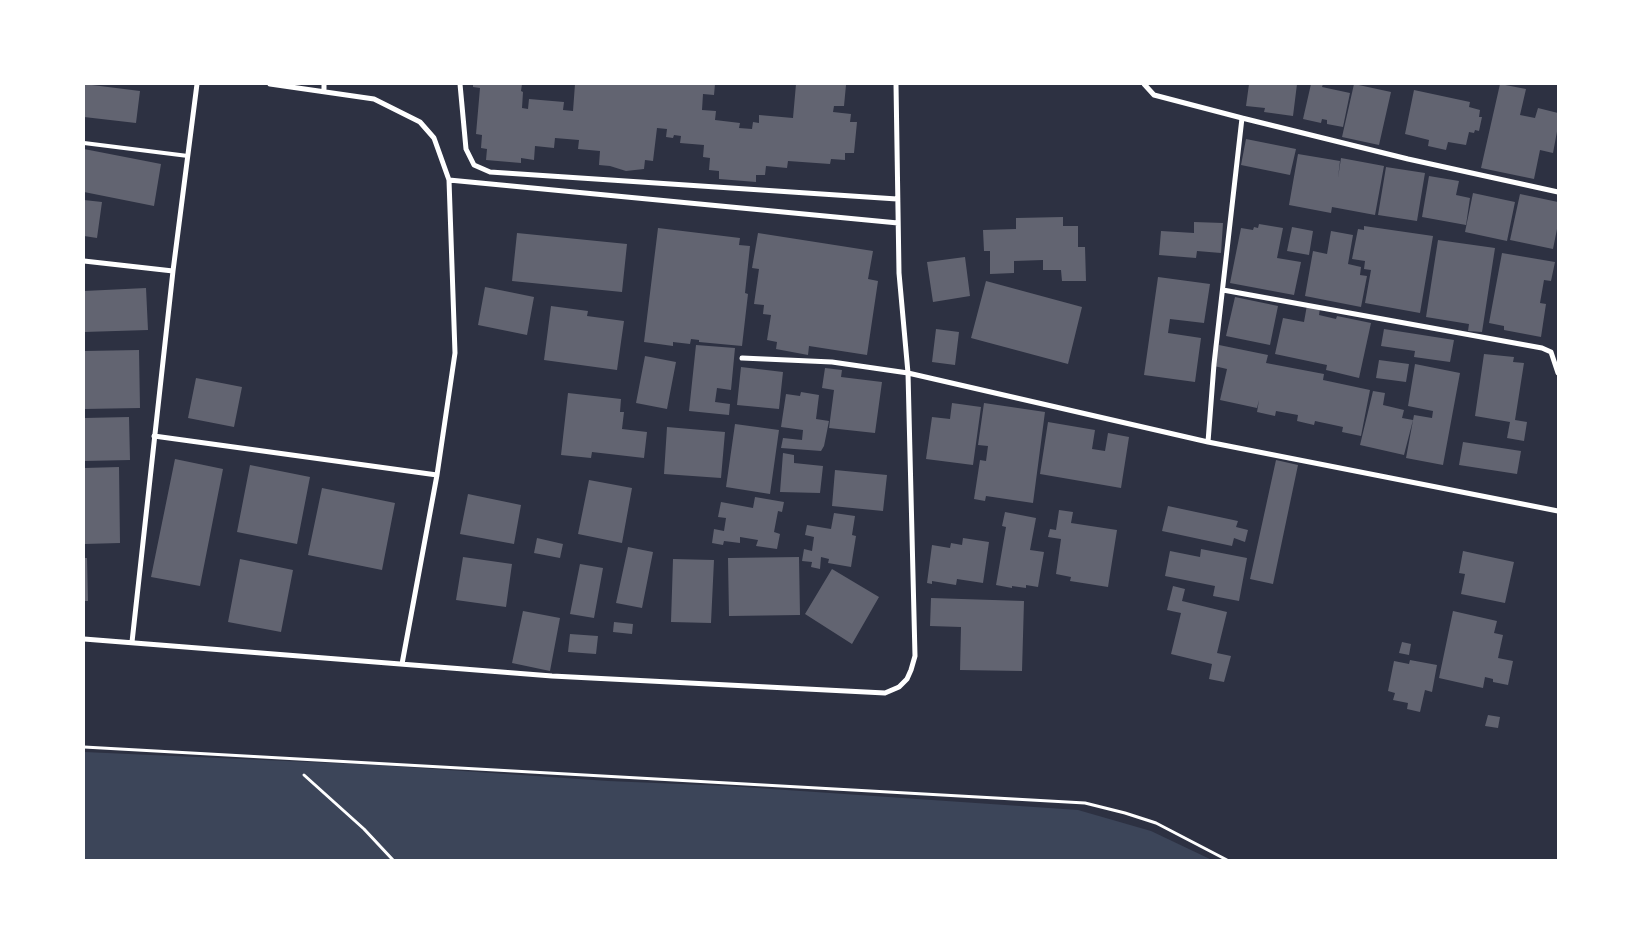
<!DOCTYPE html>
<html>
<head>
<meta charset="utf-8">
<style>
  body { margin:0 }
  #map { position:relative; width:1642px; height:944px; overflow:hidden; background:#2d3142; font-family:"Zilla Slab",serif }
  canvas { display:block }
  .frame { position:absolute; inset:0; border:85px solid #fff; pointer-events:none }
</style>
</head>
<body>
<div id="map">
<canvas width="1642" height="944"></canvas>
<div class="frame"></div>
</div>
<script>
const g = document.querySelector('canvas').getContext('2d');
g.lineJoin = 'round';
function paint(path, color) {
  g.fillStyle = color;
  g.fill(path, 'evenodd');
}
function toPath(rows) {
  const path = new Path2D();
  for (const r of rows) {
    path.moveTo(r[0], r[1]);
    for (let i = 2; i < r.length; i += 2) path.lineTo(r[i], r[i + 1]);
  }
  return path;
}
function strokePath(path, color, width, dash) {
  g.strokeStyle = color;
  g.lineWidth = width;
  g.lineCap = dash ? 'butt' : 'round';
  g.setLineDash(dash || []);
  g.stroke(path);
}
paint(toPath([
  [84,752,376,765,608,781,728,786,1078,810,1151,831,1212,860,84,860]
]), '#3c4559');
paint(toPath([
  [84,84,140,91,136,123,84,117],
  [473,84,522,84,521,91,523,92,522,108,528,109,529,99,564,102,563,110,573,111,575,84,715,84,714,95,703,94,702,110,716,111,715,120,740,123,739,128,752,129,753,122,759,123,759,115,793,118,796,84,846,85,844,106,834,106,833,112,851,114,850,122,857,122,854,153,845,153,845,160,831,159,830,164,788,161,787,168,766,166,765,175,756,175,756,182,719,179,719,171,709,170,710,158,703,157,704,145,680,143,681,136,674,135,673,138,666,137,667,129,657,128,653,161,645,160,644,169,626,171,610,166,599,165,600,151,578,149,579,140,555,138,554,148,535,146,534,160,521,158,521,163,486,160,487,149,481,148,482,135,476,134,480,88,473,87],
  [1249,84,1297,84,1293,116,1264,112,1265,108,1246,106],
  [1311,84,1323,84,1322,87,1350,93,1343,127,1327,124,1327,120,1322,119,1321,123,1303,119],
  [1354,84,1391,92,1379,145,1342,137],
  [1500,84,1526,89,1520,115,1535,118,1538,108,1558,113,1558,126,1553,153,1540,150,1534,179,1481,168],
  [1414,90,1470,102,1469,107,1480,110,1479,117,1482,117,1479,131,1475,130,1474,133,1469,132,1466,145,1448,142,1446,150,1428,146,1429,140,1405,134],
  [1246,139,1296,149,1290,175,1241,165],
  [84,149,161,164,154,206,84,192],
  [1298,154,1340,161,1338,178,1341,158,1384,166,1375,215,1332,207,1331,213,1289,205],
  [1386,167,1425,173,1417,221,1378,215],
  [1429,176,1459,181,1456,195,1470,198,1466,225,1422,217],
  [1473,193,1515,202,1507,241,1465,232],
  [1520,194,1558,202,1558,224,1553,249,1510,240],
  [84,200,102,202,97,238,84,236],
  [1063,217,1063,226,1078,226,1078,247,1085,247,1086,281,1062,281,1061,270,1043,270,1043,260,1014,261,1014,273,990,274,990,251,984,251,983,230,1016,229,1016,218],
  [1194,222,1223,223,1221,253,1197,251,1196,258,1159,255,1161,231,1194,233],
  [1259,224,1283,228,1277,258,1301,262,1294,295,1230,283,1241,228,1253,230,1254,227,1258,228],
  [1364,226,1433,236,1420,313,1365,303,1371,270,1364,269,1365,261,1352,259,1358,229,1364,230],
  [1292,227,1313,231,1309,255,1287,251],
  [658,228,740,238,739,245,750,246,745,293,748,294,742,346,699,342,699,340,691,339,690,344,673,342,673,346,644,342],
  [1331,231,1353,235,1348,264,1361,267,1360,275,1367,276,1361,307,1305,296,1313,251,1327,254],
  [517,233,627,244,622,292,512,281],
  [758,233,873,251,868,279,878,281,867,355,809,346,808,355,776,349,777,342,767,340,771,315,763,314,764,305,754,304,759,269,752,268],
  [1438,240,1495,248,1482,332,1468,331,1469,324,1426,317],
  [1502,253,1555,262,1551,281,1544,280,1540,303,1546,304,1541,337,1504,330,1504,326,1489,323],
  [965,257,970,296,933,302,927,262],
  [1158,277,1210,284,1204,323,1170,319,1168,333,1201,338,1195,382,1144,375],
  [986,281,1082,307,1068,364,971,338],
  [485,287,534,297,527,335,478,325],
  [146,288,148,330,84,332,84,291],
  [1235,297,1278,306,1270,345,1226,336],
  [1307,305,1320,308,1319,315,1336,319,1337,316,1371,323,1359,378,1326,370,1327,365,1275,354,1283,318,1304,322],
  [551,306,588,311,587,316,624,321,617,370,544,360],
  [936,329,959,332,955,365,932,362],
  [1384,329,1454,340,1450,362,1414,357,1415,351,1381,346],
  [696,345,735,348,731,390,717,388,715,402,730,404,729,415,689,411],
  [1219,345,1268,355,1266,363,1324,374,1323,380,1370,390,1361,436,1342,432,1343,427,1315,421,1314,425,1297,421,1298,415,1276,411,1275,416,1257,412,1259,400,1257,408,1220,400,1227,369,1214,366],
  [139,350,140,408,84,409,84,351],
  [1484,354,1514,357,1513,362,1524,363,1515,420,1527,422,1524,441,1507,438,1510,422,1475,416],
  [645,356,676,362,667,409,636,403],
  [1379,360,1409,364,1406,382,1376,378],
  [1415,364,1460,373,1443,465,1406,458,1414,415,1432,418,1433,411,1408,406],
  [741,367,783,372,779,409,737,405],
  [825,368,842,370,841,377,882,382,875,433,829,428,834,390,822,388],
  [196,378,242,387,234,427,188,418],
  [1373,391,1385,393,1383,405,1404,410,1402,418,1413,420,1404,455,1360,445],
  [801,392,819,395,816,419,829,421,824,446,821,451,781,448,783,438,802,440,803,430,781,427,786,394,800,396],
  [568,393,621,399,620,412,624,412,622,429,647,432,644,458,592,452,591,458,561,455],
  [952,403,981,407,973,465,926,459,932,417,950,419],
  [984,403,1045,412,1033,503,986,496,985,501,974,499,980,460,986,461,988,446,978,445],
  [129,417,130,460,84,461,84,418],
  [1048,422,1095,430,1092,449,1105,451,1108,433,1129,437,1121,488,1040,474],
  [735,424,779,430,770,494,726,487],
  [667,427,725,432,721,478,664,474],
  [1463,442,1521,451,1517,474,1459,465],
  [783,453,794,455,794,463,823,466,820,493,780,492],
  [175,459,223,469,200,586,151,577],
  [1276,460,1298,465,1273,584,1250,579],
  [250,465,310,477,297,544,237,532],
  [119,467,120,543,84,544,84,468],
  [835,470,887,475,883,511,832,506],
  [589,480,632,488,622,543,578,534],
  [322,488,395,503,382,570,308,555],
  [468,494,521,505,514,544,460,534],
  [755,497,784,502,782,512,778,511,774,532,780,534,777,549,756,546,758,540,740,537,740,543,724,541,723,545,712,543,714,529,724,531,726,518,718,517,721,502,753,508],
  [1168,506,1238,521,1236,527,1248,530,1245,542,1234,538,1232,546,1162,531],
  [1059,510,1073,512,1071,523,1117,530,1108,587,1070,581,1071,577,1056,574,1061,539,1048,537,1050,529,1056,530],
  [1005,512,1036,518,1030,550,1044,552,1038,587,1026,585,1026,588,1012,586,1012,588,996,585,1006,527,1002,526],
  [834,513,855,516,852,535,856,536,851,567,828,563,829,559,821,557,820,569,811,567,812,562,802,561,804,549,812,551,814,537,805,535,807,525,831,529],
  [537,538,563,544,560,558,534,553],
  [963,538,989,542,983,583,957,579,956,585,932,581,932,584,927,583,932,545,950,548,951,543,962,545],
  [628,547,653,552,642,608,616,603],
  [1201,549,1247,558,1239,601,1213,596,1215,586,1165,576,1170,551,1200,557],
  [1463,551,1514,562,1505,603,1461,594,1465,574,1459,573],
  [463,557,512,564,506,607,456,600],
  [799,557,800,615,729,616,728,558],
  [84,558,87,558,88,601,84,601],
  [240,559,293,570,281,632,228,622],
  [673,559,714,560,711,623,671,622],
  [580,564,603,568,594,618,570,614],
  [832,569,879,597,852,644,805,614],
  [1173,586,1185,589,1182,601,1227,612,1217,653,1231,656,1224,682,1209,679,1212,664,1171,654,1181,613,1167,610],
  [931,598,1024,601,1022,671,960,670,961,627,930,626],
  [523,611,560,618,550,671,512,663],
  [1453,611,1497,621,1494,633,1503,635,1498,658,1513,661,1508,685,1493,682,1493,679,1485,677,1483,688,1439,678],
  [614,622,633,624,632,634,613,632],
  [570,634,598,636,596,654,568,652],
  [1402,642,1411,644,1409,655,1399,653],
  [1410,660,1437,665,1432,692,1425,690,1420,712,1407,709,1408,703,1393,700,1395,693,1388,691,1394,661,1409,664],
  [1488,715,1500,717,1498,728,1485,726]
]), '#626471');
strokePath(toPath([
  [84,747,1085,803,1125,813,1156,823,1227,860],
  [304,775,364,829,393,860]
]), '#fff', 3);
strokePath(toPath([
  [84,143,188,156]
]), '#fff', 4);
strokePath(toPath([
  [270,84,374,99,420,122,434,138,449,180,455,353,437,475,402,664],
  [460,84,466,149,474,165,490,172,897,199],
  [1144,84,1154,95,1242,118],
  [324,91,324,84],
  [449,180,898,223],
  [84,261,173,271],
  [1223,290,1542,348,1551,352,1558,373],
  [742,358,832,362,908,373,1208,442,1558,511],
  [154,436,437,475],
  [1208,442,1214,364,1242,118,1408,159,1558,192],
  [84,639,552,676,885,693,899,687,907,679,911,670,915,656,908,373,899,273,896,84],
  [132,642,173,271,197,84]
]), '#fff', 5);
</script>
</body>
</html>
